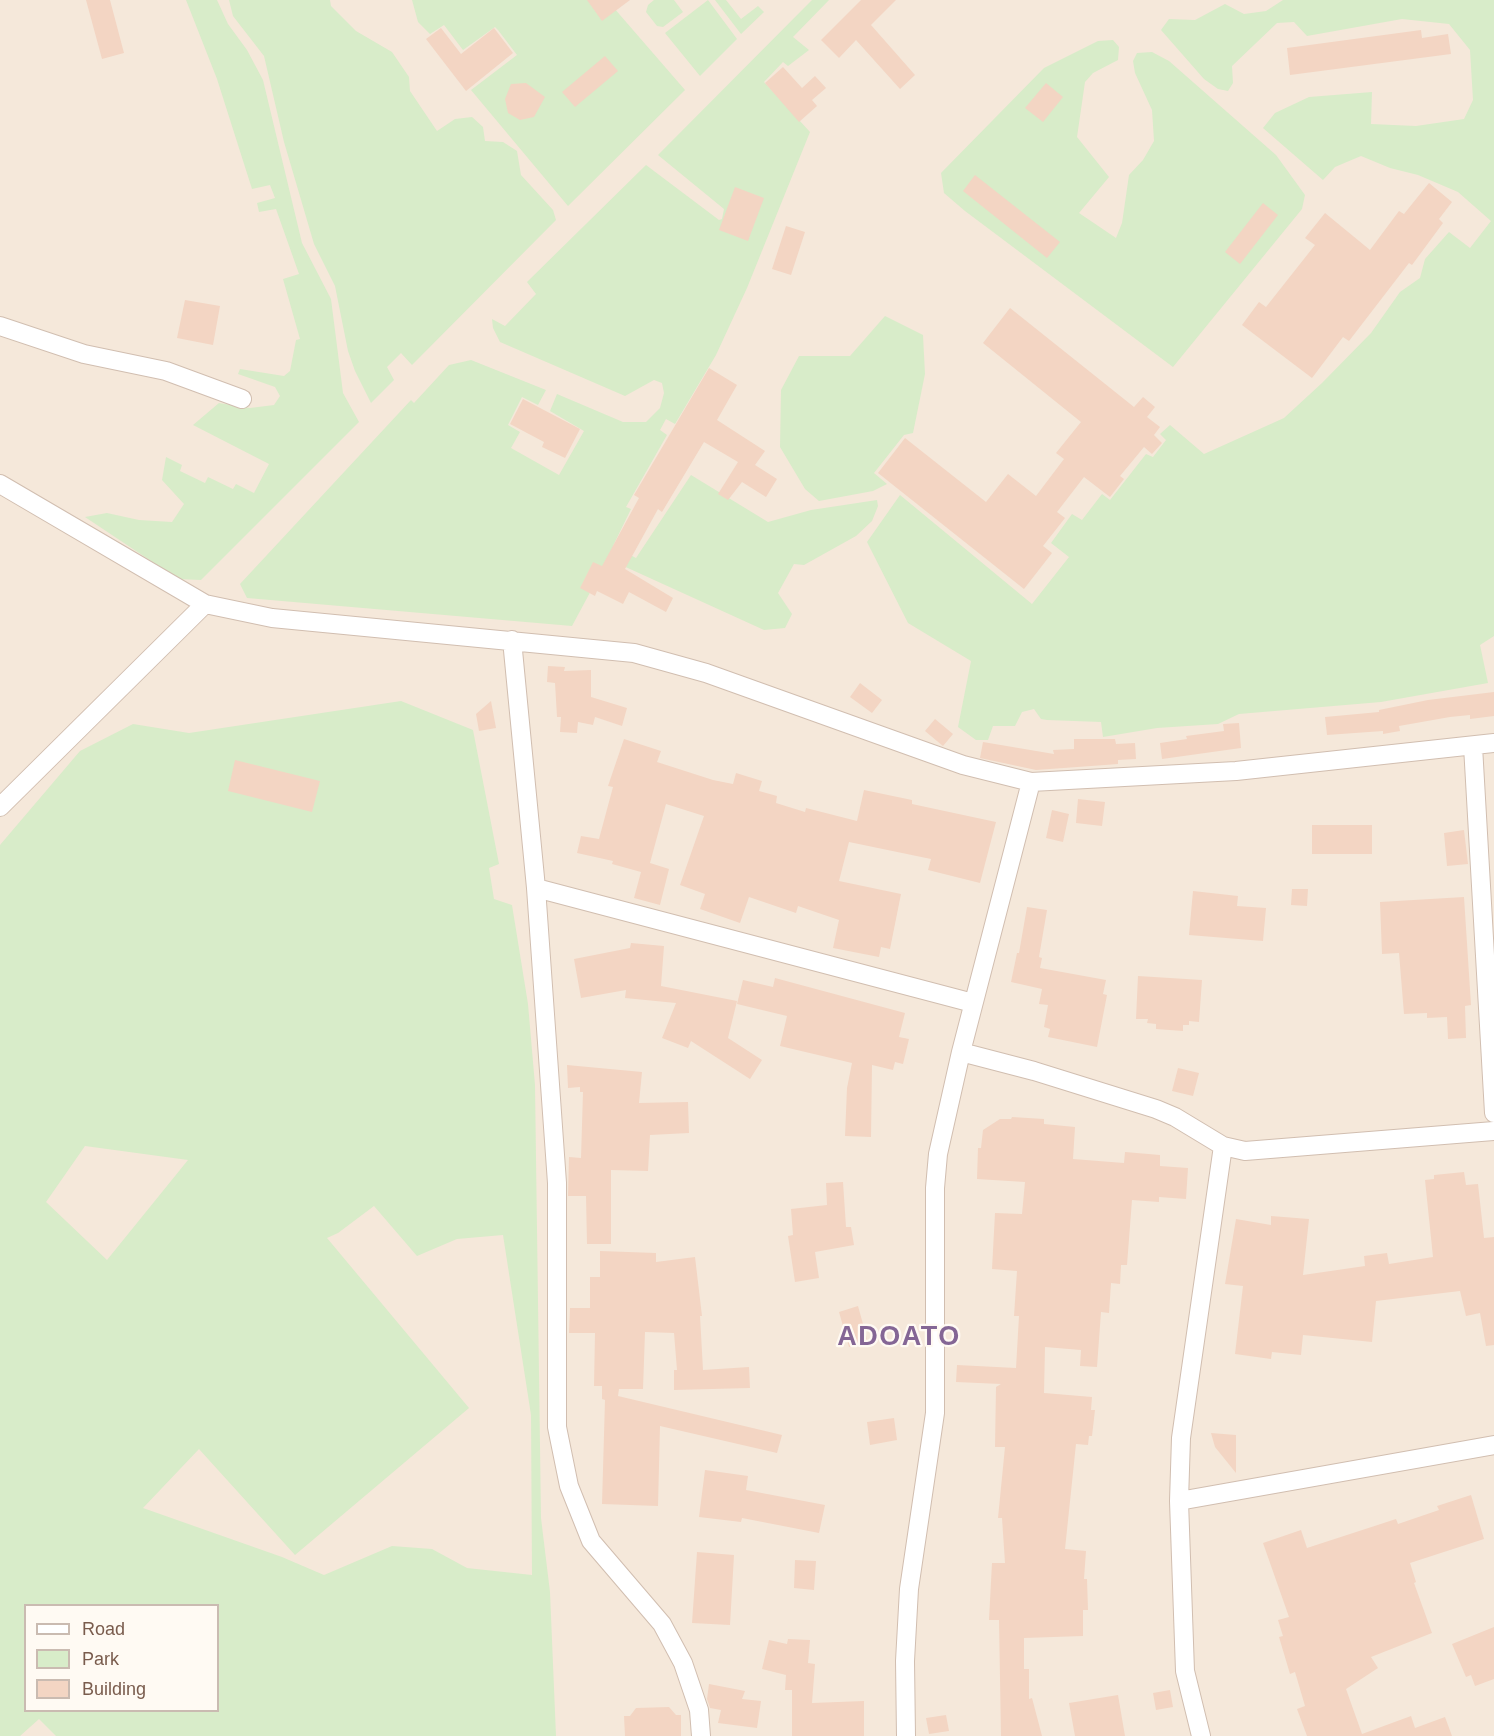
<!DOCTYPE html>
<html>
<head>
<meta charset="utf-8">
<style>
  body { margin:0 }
  #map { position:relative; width:1494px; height:1736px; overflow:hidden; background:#fdf6ec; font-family:Helvetica,sans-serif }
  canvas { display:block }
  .legend { position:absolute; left:24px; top:1604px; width:195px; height:108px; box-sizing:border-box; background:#fffaf3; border:2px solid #cabbb1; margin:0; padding:8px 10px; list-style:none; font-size:18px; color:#7a5c4d }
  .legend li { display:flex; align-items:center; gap:12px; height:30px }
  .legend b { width:30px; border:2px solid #cabbb1 }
</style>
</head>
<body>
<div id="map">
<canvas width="1494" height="1736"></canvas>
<ul class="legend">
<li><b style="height:8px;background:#fff"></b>Road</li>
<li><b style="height:16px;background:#d8ecc9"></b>Park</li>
<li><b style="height:16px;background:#f3d5c3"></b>Building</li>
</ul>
</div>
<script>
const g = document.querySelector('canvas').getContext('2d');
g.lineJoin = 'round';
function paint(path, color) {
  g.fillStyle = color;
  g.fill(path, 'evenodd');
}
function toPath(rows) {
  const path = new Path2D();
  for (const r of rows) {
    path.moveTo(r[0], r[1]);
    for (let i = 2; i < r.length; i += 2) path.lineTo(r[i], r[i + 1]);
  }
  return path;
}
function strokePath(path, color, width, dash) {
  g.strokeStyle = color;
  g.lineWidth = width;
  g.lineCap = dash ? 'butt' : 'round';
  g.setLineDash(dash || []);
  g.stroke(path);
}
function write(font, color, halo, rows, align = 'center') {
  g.font = font + ' Helvetica,sans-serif';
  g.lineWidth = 4.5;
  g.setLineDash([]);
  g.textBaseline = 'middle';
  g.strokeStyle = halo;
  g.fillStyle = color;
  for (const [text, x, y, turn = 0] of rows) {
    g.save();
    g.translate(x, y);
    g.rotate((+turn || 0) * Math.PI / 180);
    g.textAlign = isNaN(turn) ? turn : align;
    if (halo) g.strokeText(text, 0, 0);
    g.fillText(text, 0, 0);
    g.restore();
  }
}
paint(toPath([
  [0,0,1494,0,1494,1736,0,1736],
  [26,1606,218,1606,218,1710,26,1710]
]), '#f5e8da');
paint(toPath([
  [186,0,217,0,228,24,247,50,263,80,302,243,331,299,343,393,359,422,201,580,178,579,85,517,107,513,139,520,172,522,184,504,162,480,166,457,182,465,180,471,205,483,208,477,233,489,236,484,254,493,269,464,193,425,219,403,250,408,274,405,280,396,275,387,238,374,240,369,284,376,290,371,296,340,300,339,283,279,299,274,276,209,259,212,257,203,275,198,270,185,252,189,217,79],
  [229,0,330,0,331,6,356,31,392,52,409,77,410,91,437,131,455,119,472,117,483,127,485,141,503,142,517,151,521,175,553,210,556,220,412,365,401,353,387,367,394,380,371,403,355,371,348,351,335,286,314,244,284,142,264,56,233,16],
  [412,0,607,0,685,90,568,206,471,90,517,55,498,30,495,27,463,50,444,25,430,34,418,22],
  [654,0,674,0,683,12,663,27,657,26,646,12,648,5],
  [708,0,737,39,700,76,665,33],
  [715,0,726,0,741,19,758,6,764,12,741,34],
  [812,0,829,0,793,37,809,50,788,66,783,62,764,82,810,132,747,288,716,355,675,424,666,419,660,430,667,435,626,507,631,509,613,546,636,558,691,475,768,522,811,510,877,500,878,506,872,521,856,536,804,565,794,564,778,593,792,614,785,628,764,630,608,559,572,626,247,598,240,584,411,400,414,403,449,365,471,360,546,390,538,405,522,397,508,425,520,432,511,448,559,475,584,431,550,411,557,394,623,422,646,422,660,408,664,393,662,383,654,380,625,396,500,342,493,328,492,319,505,326,536,294,527,282,646,165,719,220,722,219,724,209,658,155],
  [1283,0,1494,0,1494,636,1480,645,1488,683,1381,702,1239,714,1218,724,1157,728,1103,737,1101,722,1047,720,1041,719,1034,709,1022,712,1015,726,993,726,988,740,976,740,958,727,971,661,908,623,867,542,900,495,1032,604,1069,557,1051,543,1072,514,1082,520,1102,494,1110,500,1146,454,1153,457,1166,440,1160,434,1170,425,1204,454,1284,418,1322,383,1371,333,1400,292,1420,278,1425,259,1449,232,1470,248,1491,221,1458,192,1418,175,1390,168,1361,156,1335,167,1323,180,1263,128,1275,113,1309,97,1372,92,1371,124,1416,126,1464,119,1473,100,1470,50,1449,24,1402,19,1307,36,1294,22,1277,23,1232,66,1233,83,1228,91,1218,89,1204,79,1161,30,1169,19,1195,20,1225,4,1244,14,1266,11],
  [1113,40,1119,47,1118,60,1093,73,1085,82,1077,137,1109,177,1079,213,1116,238,1122,223,1129,175,1143,160,1154,141,1152,110,1135,73,1133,61,1137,53,1152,52,1169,61,1276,155,1305,195,1302,209,1173,367,965,211,944,193,941,173,1044,68,1098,41],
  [885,316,923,335,925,374,913,433,904,435,874,473,887,484,873,491,819,501,805,489,780,447,781,390,799,356,850,356],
  [401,701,473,730,499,864,489,868,494,899,512,905,528,1004,535,1085,541,1518,550,1592,556,1736,56,1736,39,1719,20,1736,0,1736,0,845,80,751,133,724,189,733],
  [85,1146,188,1160,107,1260,46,1202],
  [374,1206,417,1256,457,1239,503,1235,531,1415,532,1575,467,1568,432,1549,392,1546,324,1575,282,1557,143,1508,199,1449,295,1555,469,1408,327,1238,338,1233],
  [26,1606,218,1606,218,1710,26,1710]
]), '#d8ecc9');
paint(toPath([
  [86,0,110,0,124,53,102,59],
  [587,0,630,0,602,21],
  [861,0,896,0,871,25,915,75,900,89,856,40,839,58,821,40],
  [441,28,461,54,494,28,513,53,466,91,426,39],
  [1421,30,1422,38,1448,34,1451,54,1290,75,1287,48],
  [605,56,618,71,575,107,562,92],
  [783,67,802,88,815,76,826,88,812,100,817,106,799,122,765,83],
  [526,83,545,97,534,117,520,120,508,113,505,99,511,84],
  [1046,83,1063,97,1043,122,1025,108],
  [975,175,1060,242,1047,258,963,191],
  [1429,183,1452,202,1439,219,1443,223,1412,265,1409,263,1349,341,1343,337,1312,378,1242,325,1259,302,1266,307,1315,245,1305,238,1325,213,1370,250,1399,211,1404,214],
  [735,187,764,198,748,241,719,230],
  [1263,203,1278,215,1240,264,1225,252],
  [786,226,805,232,791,275,772,269],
  [185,300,220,306,213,345,177,338],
  [1010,308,1134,407,1143,397,1155,407,1147,417,1160,427,1154,435,1162,443,1152,454,1144,447,1120,476,1124,479,1110,497,1084,477,1057,512,1065,518,1043,546,1052,553,1024,589,878,473,905,438,986,502,1008,474,1036,496,1064,459,1056,453,1081,422,983,343],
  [709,368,737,385,717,420,765,451,755,465,777,479,766,497,742,482,728,500,718,494,738,462,704,442,662,512,658,509,625,569,673,598,666,612,629,592,623,604,597,591,595,596,580,588,593,562,602,566,639,498,634,495],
  [523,399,580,429,565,458,542,447,544,442,510,424],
  [548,666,565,667,564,671,591,670,591,697,627,708,622,726,595,717,593,725,578,722,577,733,560,732,561,717,557,717,555,683,547,682],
  [860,683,882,700,872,713,850,697],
  [1494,692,1494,716,1470,719,1470,715,1450,717,1399,726,1400,731,1383,734,1383,731,1327,735,1325,717,1379,712,1379,710,1428,700],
  [491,701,496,728,479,731,476,714],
  [935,719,953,734,943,746,925,731],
  [1239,723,1241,748,1162,759,1160,743,1187,739,1186,736,1224,731,1223,724],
  [624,739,661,751,657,762,713,780,733,784,736,773,762,781,759,791,777,796,776,803,805,812,806,808,857,821,864,790,912,800,912,804,996,822,980,883,928,870,931,859,849,842,839,881,901,894,890,949,881,947,879,957,833,948,839,920,798,906,796,913,749,897,740,923,700,909,705,894,680,885,704,816,666,804,650,863,669,869,660,905,634,898,641,872,612,864,613,861,577,853,581,836,599,839,613,787,608,786],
  [1074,739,1115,739,1116,744,1135,743,1136,759,1118,760,1118,764,1105,765,1036,770,980,758,983,742,1054,754,1053,750,1074,749],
  [235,760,320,781,312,812,228,791],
  [1078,799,1105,802,1102,826,1076,823],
  [1052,810,1069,814,1063,842,1046,838],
  [1312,825,1372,825,1372,854,1312,854],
  [1464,830,1468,864,1447,866,1444,833],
  [1292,889,1308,889,1307,906,1291,905],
  [1193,891,1238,896,1237,906,1266,908,1263,941,1189,935],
  [1464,897,1471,1005,1465,1006,1466,1038,1448,1039,1447,1017,1427,1018,1427,1013,1404,1014,1399,953,1382,954,1380,902],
  [1027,907,1047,910,1039,957,1042,958,1040,968,1106,980,1103,994,1107,995,1097,1047,1048,1037,1050,1029,1044,1027,1048,1005,1039,1004,1042,989,1011,982,1017,953,1019,953],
  [631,943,664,946,661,986,737,1001,728,1038,762,1060,750,1079,691,1041,688,1048,662,1038,676,1003,625,998,626,990,581,998,574,959,630,948],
  [1138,976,1202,980,1199,1022,1189,1021,1189,1025,1183,1025,1183,1031,1156,1029,1156,1024,1147,1023,1148,1019,1136,1019],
  [775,978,905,1013,899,1037,909,1039,903,1064,895,1062,893,1070,872,1065,871,1137,845,1136,847,1088,852,1063,780,1046,787,1016,737,1004,743,980,773,987],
  [567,1065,642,1072,639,1103,688,1102,689,1133,650,1135,648,1171,611,1170,611,1244,587,1244,586,1196,568,1196,569,1157,581,1158,583,1092,580,1092,580,1087,568,1088],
  [1178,1068,1199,1073,1193,1096,1172,1091],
  [1012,1117,1044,1119,1044,1124,1075,1127,1073,1159,1124,1163,1125,1152,1160,1155,1160,1166,1188,1168,1186,1199,1159,1197,1159,1202,1132,1200,1127,1265,1121,1265,1120,1284,1111,1283,1109,1313,1101,1312,1097,1367,1080,1366,1081,1350,1045,1347,1044,1393,1092,1397,1091,1410,1095,1410,1092,1436,1089,1436,1088,1445,1076,1444,1065,1549,1086,1551,1084,1579,1087,1579,1088,1610,1083,1610,1083,1636,1024,1638,1024,1669,1029,1669,1029,1699,1032,1698,1042,1736,1001,1736,999,1620,989,1620,992,1563,1005,1563,1002,1518,998,1518,1005,1447,995,1447,996,1387,1001,1384,956,1382,957,1365,1016,1368,1019,1316,1014,1316,1017,1271,992,1269,995,1213,1022,1214,1025,1182,977,1179,978,1148,981,1148,983,1130,1000,1119,1011,1119],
  [1464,1172,1466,1185,1478,1184,1484,1238,1494,1237,1494,1345,1486,1346,1480,1313,1466,1316,1460,1291,1376,1301,1372,1342,1303,1335,1301,1355,1272,1352,1271,1359,1235,1354,1243,1286,1225,1284,1236,1219,1271,1225,1271,1216,1309,1219,1303,1275,1365,1266,1364,1256,1387,1253,1389,1264,1433,1257,1425,1180,1434,1179,1434,1175],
  [843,1182,846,1227,851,1227,854,1245,815,1252,819,1278,795,1282,788,1236,793,1235,791,1209,827,1205,826,1183],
  [600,1251,656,1253,656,1262,695,1257,702,1316,700,1316,703,1370,749,1367,750,1388,674,1390,674,1370,677,1370,674,1333,645,1332,643,1389,619,1389,618,1396,782,1435,777,1453,660,1426,658,1506,602,1504,605,1400,602,1399,602,1386,594,1386,595,1333,569,1333,570,1308,590,1308,590,1277,600,1277],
  [858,1306,868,1342,849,1347,839,1312],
  [894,1418,897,1440,870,1445,867,1422],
  [1211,1433,1236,1435,1236,1473,1215,1447],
  [705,1470,748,1476,746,1490,825,1505,819,1533,742,1518,741,1522,699,1517],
  [1471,1495,1484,1539,1410,1563,1416,1582,1414,1583,1432,1633,1371,1657,1378,1668,1346,1689,1362,1734,1411,1716,1415,1728,1445,1717,1452,1736,1307,1736,1297,1709,1305,1706,1295,1672,1290,1674,1279,1637,1283,1636,1278,1620,1289,1617,1263,1543,1301,1530,1307,1548,1396,1519,1398,1524,1439,1510,1437,1506],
  [697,1552,734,1555,730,1625,692,1623],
  [795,1560,816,1561,814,1590,794,1588],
  [1494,1627,1494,1679,1475,1686,1471,1675,1466,1677,1452,1644],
  [788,1639,810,1640,808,1663,815,1664,812,1703,864,1701,864,1736,792,1736,792,1690,785,1690,786,1675,762,1669,769,1640,787,1644],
  [709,1684,745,1691,742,1699,761,1701,757,1728,718,1723,721,1710,710,1708,707,1699],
  [1170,1690,1173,1707,1156,1710,1153,1693],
  [1118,1695,1125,1736,1075,1736,1069,1703],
  [669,1707,676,1715,681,1715,681,1736,625,1736,624,1716,630,1716,636,1708],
  [946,1715,949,1731,929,1734,926,1718]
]), '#f3d5c3');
const minor = toPath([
  [0,326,84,354,166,371,242,399],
  [0,484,205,604,272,618,634,653,706,673,963,765,1031,782,1236,771,1494,743],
  [512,640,536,888,557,1183,557,1427,569,1486,591,1541,662,1624,683,1663,699,1710,701,1736],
  [1473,746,1494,1113],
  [0,807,205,604],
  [536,888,973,1003],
  [961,1052,1034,1071,1156,1109,1175,1117,1223,1146,1245,1151,1494,1131],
  [1179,1501,1494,1445],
  [906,1736,905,1661,909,1589,935,1413,935,1188,938,1154,961,1052,1031,782],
  [1201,1736,1185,1671,1179,1501,1181,1438,1223,1146]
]);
strokePath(minor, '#d1beb0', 20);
strokePath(minor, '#fff', 18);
g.letterSpacing = '1.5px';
write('bold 27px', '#846695', '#fffaf3', [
  ["ADOATO",899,1338]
]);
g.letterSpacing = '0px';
</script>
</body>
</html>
